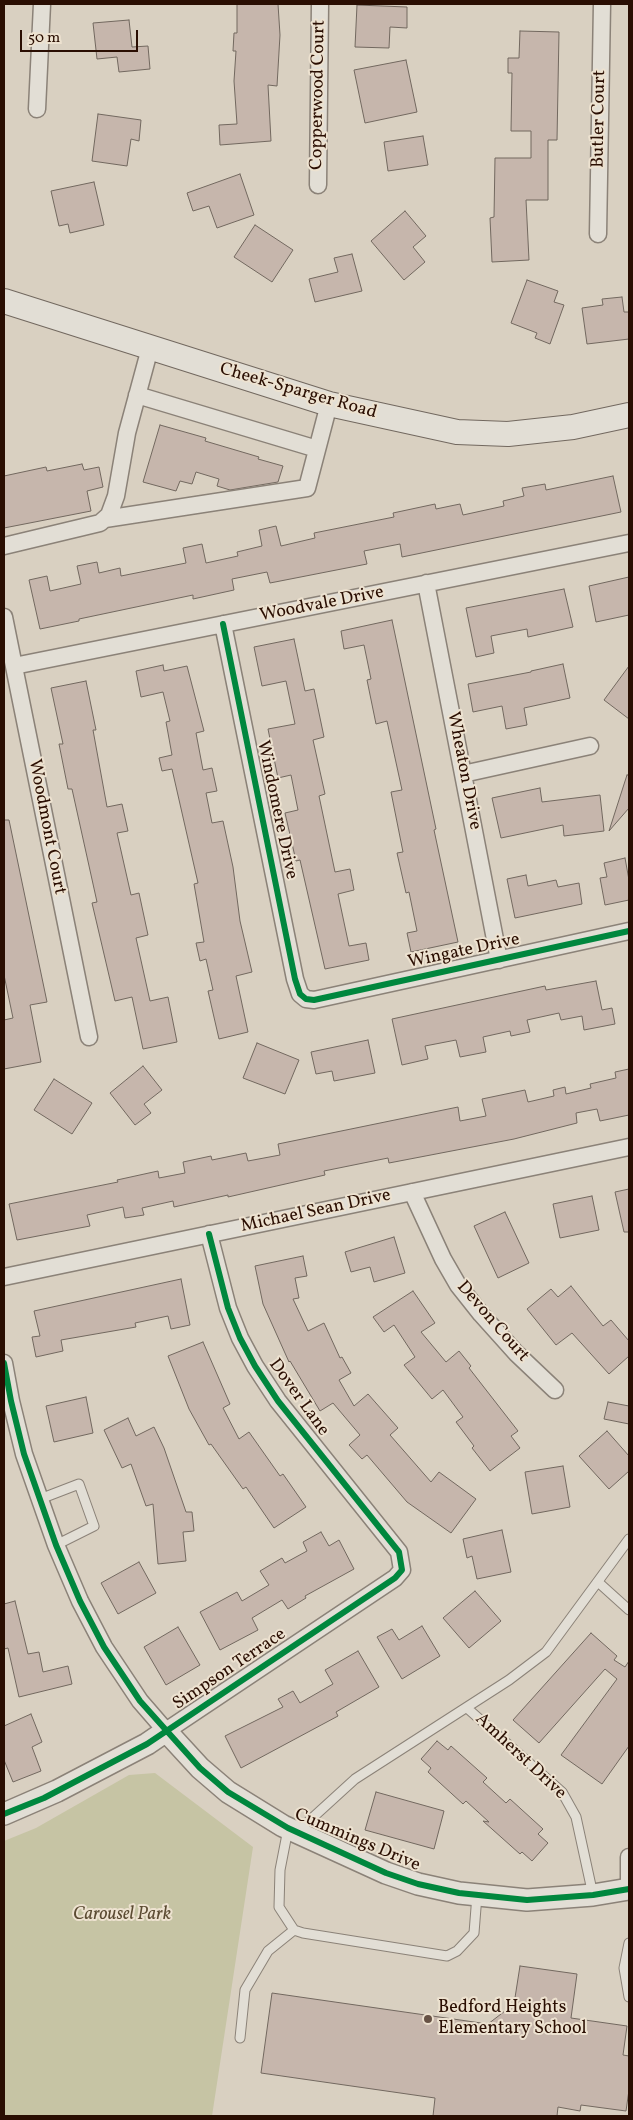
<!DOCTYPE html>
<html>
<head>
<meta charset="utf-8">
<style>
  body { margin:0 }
  #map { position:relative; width:633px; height:2120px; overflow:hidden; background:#d9d0c1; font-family:Vollkorn,serif }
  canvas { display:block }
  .frame { position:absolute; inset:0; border:5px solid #2a0e02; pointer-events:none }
  .scale { position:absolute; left:20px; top:30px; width:118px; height:22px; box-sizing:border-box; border:2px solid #2a0e02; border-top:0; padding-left:6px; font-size:15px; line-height:18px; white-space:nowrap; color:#2a0e02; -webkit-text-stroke:4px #ede2d0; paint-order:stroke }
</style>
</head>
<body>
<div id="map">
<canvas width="633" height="2120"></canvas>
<div class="frame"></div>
<div class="scale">50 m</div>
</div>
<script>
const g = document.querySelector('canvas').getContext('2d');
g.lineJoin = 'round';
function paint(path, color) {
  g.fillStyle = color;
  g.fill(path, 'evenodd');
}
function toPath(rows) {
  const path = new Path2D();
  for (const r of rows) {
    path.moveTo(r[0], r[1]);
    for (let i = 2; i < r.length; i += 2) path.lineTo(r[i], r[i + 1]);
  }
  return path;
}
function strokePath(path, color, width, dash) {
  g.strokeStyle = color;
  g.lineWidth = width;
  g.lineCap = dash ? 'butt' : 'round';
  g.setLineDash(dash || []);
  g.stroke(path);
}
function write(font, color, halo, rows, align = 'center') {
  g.font = font + ' Vollkorn,serif';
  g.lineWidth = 4;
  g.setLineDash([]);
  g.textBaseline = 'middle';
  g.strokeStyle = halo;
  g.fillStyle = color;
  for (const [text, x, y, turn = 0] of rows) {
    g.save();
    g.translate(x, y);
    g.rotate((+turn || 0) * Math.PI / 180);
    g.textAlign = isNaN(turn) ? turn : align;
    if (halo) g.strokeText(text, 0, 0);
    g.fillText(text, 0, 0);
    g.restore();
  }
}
paint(toPath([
  [155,1773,253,1847,212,2116,4,2116,4,1841,36,1828,129,1775]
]), '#c6c4a4');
const building = toPath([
  [237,4,278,4,280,35,277,86,268,85,271,141,220,145,219,125,237,124,234,81,236,51,233,51,234,33,237,33,237,4],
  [357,5,407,7,407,28,390,27,389,48,355,47,357,5],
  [129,20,132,47,148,46,150,69,119,72,117,57,97,59,93,23,129,20],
  [520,31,559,32,557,140,548,140,548,200,526,200,529,260,492,262,490,218,494,217,495,158,531,158,531,131,511,131,512,73,508,73,508,58,519,58,520,31],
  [406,60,417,112,365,123,354,70,406,60],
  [98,114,141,120,139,141,131,139,127,166,92,161,98,114],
  [423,136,428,165,388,171,384,142,423,136],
  [240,174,254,215,217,228,209,206,193,211,187,193,240,174],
  [94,182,104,225,70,233,68,224,59,226,51,191,94,182],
  [405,211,426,236,413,247,425,262,404,280,371,241,405,211],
  [255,225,293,250,272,282,234,257,255,225],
  [352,254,362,291,315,302,309,279,338,272,334,258,352,254],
  [527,280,558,291,554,302,564,305,550,344,535,338,537,333,511,323,527,280],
  [622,297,624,312,629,312,629,339,587,344,582,308,603,305,602,299,622,297],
  [160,425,206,438,205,441,259,457,258,459,283,466,278,482,230,490,217,486,219,479,196,472,192,484,180,481,176,491,143,482,160,425],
  [82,464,84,470,99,467,103,487,87,491,91,511,4,528,4,476,46,467,47,471,82,464],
  [613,476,621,512,402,557,400,544,364,551,367,564,270,583,267,572,232,579,234,590,193,599,193,595,79,619,79,621,40,629,29,580,47,576,50,591,81,584,77,566,97,562,99,573,120,568,121,576,186,563,183,548,202,544,206,563,238,556,237,552,262,546,259,530,276,526,281,546,315,538,314,533,394,517,393,513,435,504,436,509,460,504,463,515,504,506,503,501,524,496,522,488,545,484,546,490,613,476],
  [629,577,629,615,596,622,589,586,629,577],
  [564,589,573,627,528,637,527,629,491,636,494,653,476,657,466,608,564,589],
  [392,620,436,829,434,830,458,942,411,952,407,933,417,931,409,892,406,893,397,853,403,852,391,792,402,790,387,721,376,724,367,680,371,679,364,645,344,649,341,631,392,620],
  [294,639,305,691,314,689,324,737,313,740,325,794,319,796,335,872,350,869,354,890,338,894,349,946,366,943,369,960,325,969,300,860,296,861,285,813,298,810,291,775,278,778,268,729,295,724,286,681,262,686,254,647,294,639],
  [563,664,570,698,524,708,527,725,506,729,502,706,473,712,468,684,531,672,531,671,563,664],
  [163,665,164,671,187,666,204,731,196,733,203,770,212,768,217,791,206,793,212,823,223,821,233,867,240,921,252,972,236,976,248,1032,219,1039,208,991,213,990,206,959,200,961,196,943,204,942,194,884,198,883,172,769,162,771,159,758,172,755,166,722,170,721,163,692,141,697,136,671,163,665],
  [629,666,629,719,604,700,629,666],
  [86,681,96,730,93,730,107,807,122,804,128,831,117,833,131,895,139,893,148,935,136,938,150,1001,168,997,177,1042,143,1049,132,997,115,1001,92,903,97,902,72,789,68,789,59,744,63,744,51,688,86,681],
  [627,775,629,775,629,808,609,831,627,775],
  [540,788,542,802,600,795,604,831,564,836,563,825,501,838,492,798,540,788],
  [4,820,9,820,47,1002,30,1005,41,1062,4,1069,4,1020,13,1018,4,975,4,820],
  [625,858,629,880,629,900,605,905,600,878,607,877,604,863,625,858],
  [526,875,528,886,556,880,558,887,579,883,582,904,515,918,507,879,526,875],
  [596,981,602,1010,612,1008,615,1024,584,1030,582,1016,561,1020,559,1013,527,1020,530,1032,511,1036,510,1031,483,1037,486,1052,460,1057,456,1040,425,1046,428,1059,402,1065,392,1019,545,986,546,990,596,981],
  [368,1040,375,1073,334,1081,332,1071,316,1074,311,1052,368,1040],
  [257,1043,299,1060,285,1094,243,1078,257,1043],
  [143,1066,162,1090,144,1104,151,1113,135,1125,110,1093,143,1066],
  [629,1069,629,1115,600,1121,597,1109,576,1113,577,1123,514,1139,389,1163,388,1158,324,1171,325,1175,228,1197,228,1195,174,1207,173,1201,142,1208,144,1215,125,1218,123,1207,87,1215,90,1226,17,1240,9,1204,118,1182,117,1180,158,1171,159,1178,185,1173,183,1162,211,1156,212,1160,246,1153,248,1161,280,1155,278,1144,458,1107,460,1121,486,1116,482,1099,525,1090,528,1102,554,1096,553,1090,565,1087,566,1094,591,1088,590,1084,616,1078,615,1072,629,1069],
  [54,1079,92,1103,72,1134,34,1110,54,1079],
  [629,1189,629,1232,624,1232,615,1192,629,1189],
  [592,1196,599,1230,560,1238,553,1204,592,1196],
  [505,1212,529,1263,498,1278,474,1226,505,1212],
  [394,1237,405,1273,374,1282,370,1267,351,1272,345,1252,394,1237],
  [303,1256,307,1276,295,1278,299,1298,293,1299,308,1331,324,1323,340,1358,342,1357,351,1373,339,1380,354,1406,368,1394,398,1428,390,1435,431,1482,439,1472,476,1499,451,1533,407,1502,367,1455,362,1459,349,1445,360,1435,333,1403,320,1411,290,1361,289,1362,263,1304,255,1266,303,1256],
  [181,1279,190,1325,171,1329,168,1316,135,1323,136,1327,61,1340,63,1351,36,1357,32,1337,40,1336,34,1311,181,1279],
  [571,1286,603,1326,611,1320,629,1341,629,1356,609,1374,572,1333,556,1345,527,1309,551,1289,558,1297,571,1286],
  [413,1291,435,1323,421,1332,446,1362,459,1351,471,1366,469,1368,518,1431,511,1436,520,1448,490,1471,472,1448,474,1446,456,1422,463,1417,443,1390,432,1399,404,1365,415,1357,394,1325,384,1332,373,1317,413,1291],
  [203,1342,230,1404,223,1408,239,1439,249,1432,280,1476,283,1474,306,1507,274,1528,246,1487,243,1489,211,1444,209,1445,189,1409,168,1356,203,1342],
  [86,1397,93,1433,54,1442,46,1406,86,1397],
  [608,1402,629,1406,629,1424,604,1419,608,1402],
  [128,1418,136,1436,154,1427,164,1448,186,1512,192,1512,194,1531,183,1532,186,1561,158,1564,153,1504,146,1506,131,1464,122,1468,104,1430,128,1418],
  [607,1431,629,1456,629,1471,609,1489,579,1456,607,1431],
  [563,1466,570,1507,532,1514,525,1472,563,1466],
  [502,1530,511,1572,477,1579,472,1556,467,1558,463,1539,502,1530],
  [321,1532,329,1546,339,1540,354,1569,305,1596,306,1598,288,1609,282,1600,252,1618,258,1630,220,1650,200,1612,237,1592,242,1601,269,1585,260,1571,282,1558,285,1563,307,1551,303,1542,321,1532],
  [139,1562,156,1593,118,1614,101,1583,139,1562],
  [475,1591,501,1621,469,1648,443,1618,475,1591],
  [15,1601,28,1654,39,1652,43,1672,68,1666,72,1684,19,1697,8,1648,4,1649,4,1604,15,1601],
  [422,1626,440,1656,402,1679,377,1637,392,1629,399,1640,422,1626],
  [178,1627,200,1665,166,1685,144,1647,178,1627],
  [591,1633,617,1656,614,1660,625,1667,629,1661,629,1746,602,1784,561,1755,617,1679,605,1669,539,1743,513,1720,591,1633],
  [358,1651,379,1687,336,1712,338,1716,241,1768,225,1736,283,1707,278,1699,293,1691,300,1703,333,1684,325,1670,358,1651],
  [31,1714,42,1742,32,1747,41,1771,13,1782,4,1760,4,1726,31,1714],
  [437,1741,448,1750,451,1746,487,1778,483,1782,506,1803,510,1799,543,1829,538,1834,548,1843,532,1861,522,1852,520,1854,483,1821,489,1822,466,1801,463,1804,428,1772,431,1768,421,1759,437,1741],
  [376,1792,444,1811,434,1849,365,1830,376,1792],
  [520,1966,577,1974,571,2018,627,2026,623,2055,629,2056,629,2090,626,2111,581,2105,580,2111,558,2107,557,2116,433,2116,435,2098,261,2073,272,1993,488,2024,514,2004,520,1966]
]);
paint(building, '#c6b6ac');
strokePath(building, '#72685f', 1);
const service = toPath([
  [40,1499,79,1484,94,1526,56,1545],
  [598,1582,629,1610],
  [467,1708,562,1792,576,1817,593,1895],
  [288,1829,280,1870,279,1907,294,1930,303,1933,447,1956,457,1951,474,1933,477,1895],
  [298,1831,355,1779,509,1680,546,1652,629,1539],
  [629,1943,624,1968,629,1997],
  [240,2038,245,1990,268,1951,294,1930]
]);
const minor = toPath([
  [37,109,42,4],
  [318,185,320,4],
  [598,234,602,4],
  [137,395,317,449],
  [105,519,307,488,329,404],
  [4,546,100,523,109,515,116,496,127,433,150,348],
  [426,583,499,960],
  [4,617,89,1037],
  [223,624,295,979,300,994,306,999,314,1000,629,931],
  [14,666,629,543],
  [463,774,590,746],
  [412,1192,443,1259,458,1285,481,1314,516,1353,555,1390],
  [4,1277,629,1147],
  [4,1363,11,1401,24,1454,56,1545,80,1601,104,1647,140,1701,166,1731,395,1578,402,1570,399,1552,278,1401,255,1366,240,1338,228,1308,209,1234],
  [629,1889,629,1857]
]);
const tertiary = toPath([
  [4,1814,57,1791,147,1744,166,1731,200,1768,228,1792,283,1826,386,1873,418,1884,459,1893,527,1900,593,1895,629,1889]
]);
const secondary = toPath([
  [4,301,329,404,457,432,508,434,573,427,629,415]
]);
strokePath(service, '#8b8278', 11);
strokePath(minor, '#8b8278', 19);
strokePath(tertiary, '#8b8278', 24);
strokePath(secondary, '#72685f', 26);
strokePath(service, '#e2ded5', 9);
strokePath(minor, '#e2ded5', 16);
strokePath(tertiary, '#e2ded5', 21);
strokePath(secondary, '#e2ded5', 24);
strokePath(toPath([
  [223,624,295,979,300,994,306,999,314,1000,629,931],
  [4,1363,11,1401,24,1454,56,1545,80,1601,104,1647,140,1701,200,1768,228,1792,288,1828,386,1873,418,1884,459,1893,527,1900,593,1895,629,1889],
  [4,1814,44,1798,147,1744,395,1578,402,1570,399,1552,278,1401,255,1366,240,1338,228,1308,209,1234]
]), '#00873e', 6);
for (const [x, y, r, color] of [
  [428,2019,5,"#675245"]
]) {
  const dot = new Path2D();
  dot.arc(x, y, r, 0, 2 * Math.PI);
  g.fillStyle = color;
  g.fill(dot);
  strokePath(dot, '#ede2d0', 2);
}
write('18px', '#2a0e02', '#ede2d0', [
  ["Copperwood Court",319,95,-89],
  ["Butler Court",600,119,-89],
  ["Cheek-Sparger Road",298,392,16],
  ["Woodvale Drive",322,605,-11],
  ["Wheaton Drive",463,771,79],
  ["Windomere Drive",276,810,78],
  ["Woodmont Court",46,827,79],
  ["Wingate Drive",464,952,-12],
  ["Michael Sean Drive",316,1212,-12],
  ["Devon Court",492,1322,49],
  ["Dover Lane",298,1398,54],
  ["Simpson Terrace",230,1670,-34],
  ["Amherst Drive",520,1757,43],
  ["Cummings Drive",357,1841,23]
]);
write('italic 18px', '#5b4b32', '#ede2d0', [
  ["Carousel Park",122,1916]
]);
write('18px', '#2a0e02', '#ede2d0', [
  ["Bedford Heights",438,2009],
  ["Elementary School",438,2030]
], 'left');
</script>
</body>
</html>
